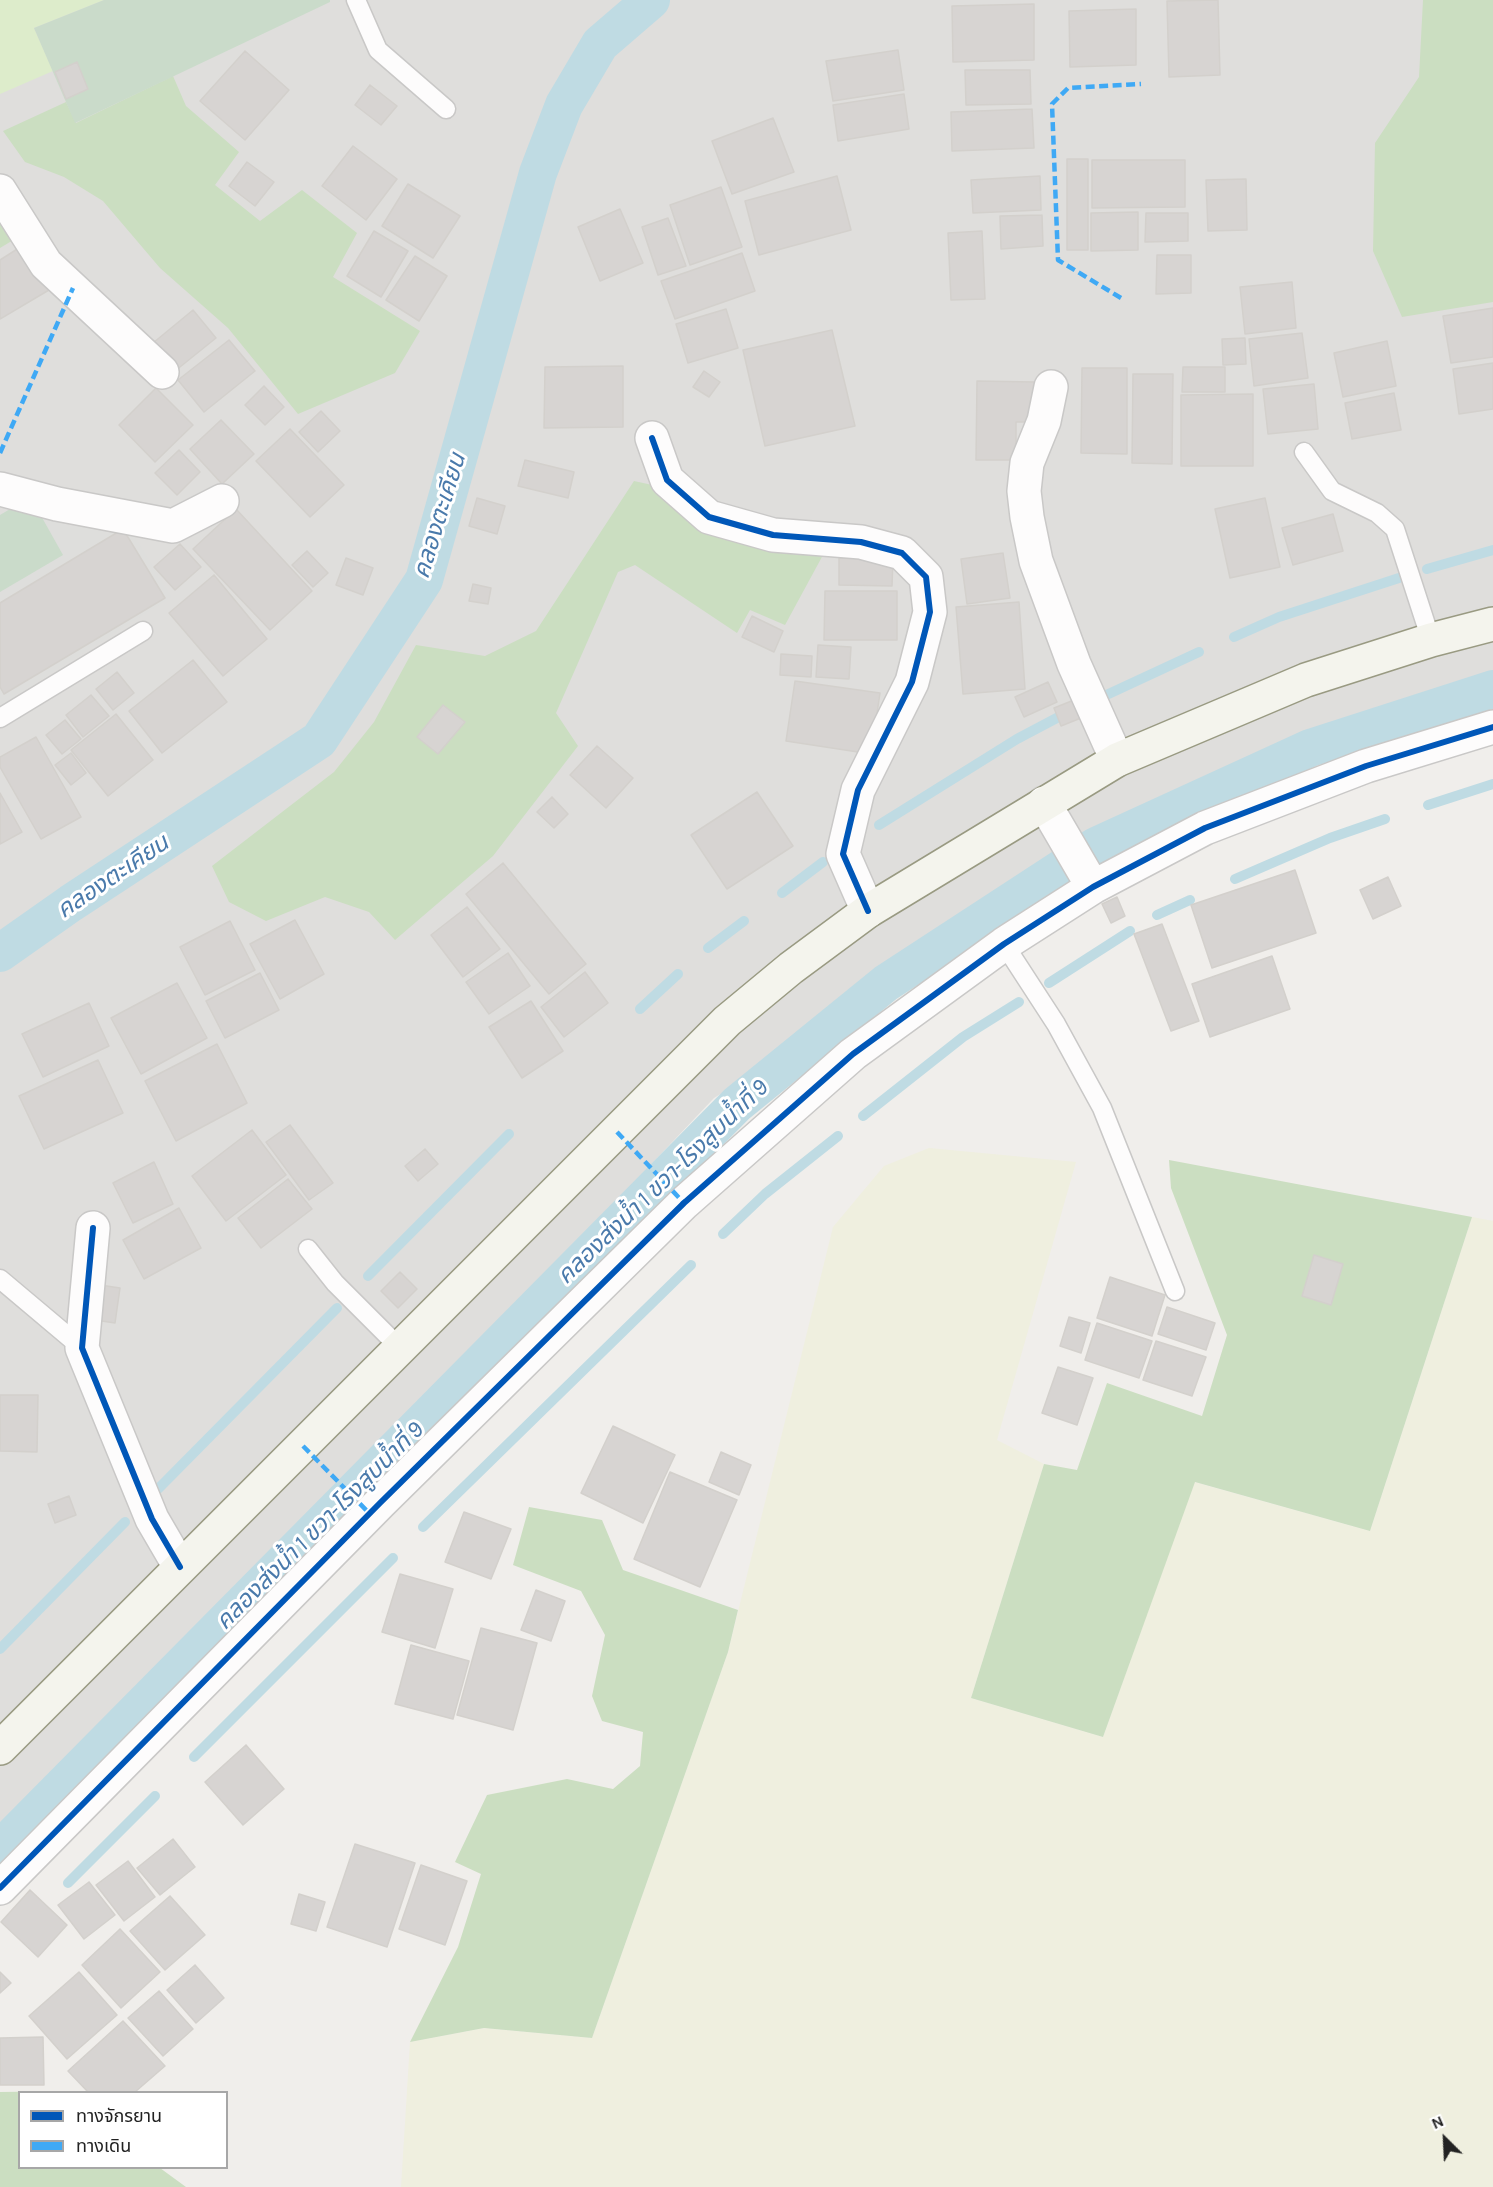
<!DOCTYPE html>
<html>
<head>
<meta charset="utf-8">
<style>
  body { margin:0 }
  #map { position:relative; width:1493px; height:2187px; overflow:hidden; background:#f0eeeb; font-family:Karla,"Noto Sans Thai",sans-serif }
  canvas { display:block }
  .legend { position:absolute; left:18px; top:2091px; width:210px; height:78px; box-sizing:border-box; background:#fff; border:2px solid #a7a7a7; margin:0; padding:8px 10px; list-style:none; font-size:18px; color:#222 }
  .legend li { display:flex; align-items:center; gap:12px; height:30px }
  .legend b { width:30px; border:2px solid #a7a7a7 }
  .north { position:absolute; left:1415px; top:2109px; width:60px; height:60px; -webkit-text-stroke:4px #fff; paint-order:stroke; rotate:336deg; font-size:16px; font-weight:700; line-height:24px; text-align:center; color:#222 }
  .north::after { content:''; display:block; margin:auto; width:21px; height:27px; background:#222; clip-path:polygon(50% 0,100% 100%,50% 72%,0 100%) }
</style>
</head>
<body>
<div id="map">
<canvas width="1493" height="2187"></canvas>
<ul class="legend">
<li><b style="height:8px;background:#0057b8"></b>ทางจักรยาน</li>
<li><b style="height:8px;background:#3fa9f5"></b>ทางเดิน</li>
</ul>
<div class="north">N</div>
</div>
<script>
const g = document.querySelector('canvas').getContext('2d');
g.lineJoin = 'round';
function paint(path, color) {
  g.fillStyle = color;
  g.fill(path, 'evenodd');
}
function toPath(rows) {
  const path = new Path2D();
  for (const r of rows) {
    path.moveTo(r[0], r[1]);
    for (let i = 2; i < r.length; i += 2) path.lineTo(r[i], r[i + 1]);
  }
  return path;
}
function strokePath(path, color, width, dash) {
  g.strokeStyle = color;
  g.lineWidth = width;
  g.lineCap = dash ? 'butt' : 'round';
  g.setLineDash(dash || []);
  g.stroke(path);
}
function write(font, color, halo, rows, align = 'center') {
  g.font = font + ' Karla,"Noto Sans Thai",sans-serif';
  g.lineWidth = 6;
  g.setLineDash([]);
  g.textBaseline = 'middle';
  g.strokeStyle = halo;
  g.fillStyle = color;
  for (const [text, x, y, turn = 0] of rows) {
    g.save();
    g.translate(x, y);
    g.rotate((+turn || 0) * Math.PI / 180);
    g.textAlign = isNaN(turn) ? turn : align;
    if (halo) g.strokeText(text, 0, 0);
    g.fillText(text, 0, 0);
    g.restore();
  }
}
paint(toPath([
  [0,0,1493,0,1493,691,1271,758,714,1098,0,1851]
]), '#dfdedc');
paint(toPath([
  [17,505,69,526,127,524,171,597,0,705,0,515]
]), '#dededc');
paint(toPath([
  [929,1148,1076,1162,997,1440,1044,1464,971,1698,1103,1737,1194,1482,1370,1531,1472,1217,1493,1221,1493,2187,401,2187,410,2042,484,2028,592,2038,728,1652,833,1227,884,1166]
]), '#efefdf');
paint(toPath([
  [0,0,104,0,34,28,53,71,0,94]
]), '#ddeccb');
paint(toPath([
  [1423,0,1493,0,1493,302,1402,317,1373,251,1375,143,1419,77],
  [173,76,186,106,239,152,215,185,260,221,302,190,357,233,333,277,420,331,395,373,298,414,228,328,160,268,103,201,64,177,25,162,3,131,66,102,76,123],
  [0,203,20,236,0,248],
  [634,481,666,488,823,555,785,625,750,610,737,633,635,565,618,572,556,713,578,746,493,856,395,940,369,912,325,897,266,921,229,902,212,866,334,772,374,722,416,645,485,656,536,631],
  [1169,1160,1472,1217,1370,1531,1195,1482,1103,1737,971,1698,1044,1464,1077,1470,1107,1383,1202,1416,1227,1335,1171,1188],
  [529,1507,602,1520,623,1570,738,1610,728,1652,592,2038,484,2028,410,2042,458,1947,481,1874,455,1862,487,1795,567,1779,613,1789,640,1766,643,1732,602,1721,592,1696,605,1635,581,1591,513,1565],
  [74,2091,20,2092,20,2168,160,2168,186,2187,0,2187,0,2092]
]), '#cbdec1');
paint(toPath([
  [104,0,330,0,330,2,75,123,34,28],
  [17,505,40,514,63,555,0,592,0,515]
]), '#cadbca');
strokePath(toPath([
  [1427,569,1493,550],
  [1234,637,1279,617,1399,578],
  [1102,697,1199,652],
  [1428,805,1493,784],
  [879,825,1017,739,1070,711],
  [1235,879,1330,838,1385,819],
  [782,893,823,862],
  [1157,915,1190,900],
  [708,948,744,921],
  [1049,983,1130,931],
  [640,1009,678,974],
  [863,1116,963,1037,1019,1002],
  [723,1234,765,1194,838,1136],
  [368,1276,509,1134],
  [158,1489,337,1308],
  [423,1527,691,1265],
  [0,1649,125,1522],
  [194,1757,393,1558],
  [68,1883,155,1796]
]), '#bfdbe3', 10);
strokePath(toPath([
  [0,953,71,903,319,740,424,580,538,173,564,105,600,44,651,0],
  [0,1849,737,1104,886,983,1096,846,1310,748,1493,689]
]), '#bfdbe3', 38);
const building = toPath([
  [1218,0,1220,75,1169,77,1167,1,1218,0],
  [1034,4,1034,60,953,62,952,6,1034,4],
  [1136,9,1136,65,1070,67,1069,11,1136,9],
  [898,50,904,90,833,101,826,61,898,50],
  [245,51,289,90,245,140,200,101,245,51],
  [77,62,88,89,66,99,55,72,77,62],
  [965,70,1030,70,1031,104,966,105,965,70],
  [370,85,397,106,381,125,355,105,370,85],
  [904,94,909,129,838,141,833,105,904,94],
  [1032,109,1034,148,952,151,951,112,1032,109],
  [773,118,794,172,732,194,712,141,773,118],
  [353,146,397,179,366,220,322,186,353,146],
  [1067,159,1088,159,1088,250,1067,250,1067,159],
  [1092,160,1185,160,1185,207,1092,208,1092,160],
  [247,162,274,182,255,206,229,186,247,162],
  [837,176,851,230,759,255,745,201,837,176],
  [1040,176,1041,210,973,213,971,180,1040,176],
  [1246,179,1247,230,1208,231,1206,180,1246,179],
  [408,184,460,216,433,258,382,226,408,184],
  [721,187,742,247,690,265,670,205,721,187],
  [620,209,643,263,600,281,578,227,620,209],
  [1138,212,1138,250,1091,251,1091,213,1138,212],
  [1146,213,1188,213,1188,241,1145,242,1146,213],
  [1042,215,1043,246,1001,249,1000,216,1042,215],
  [668,218,686,266,658,275,642,227,668,218],
  [374,231,408,251,381,297,347,276,374,231],
  [982,231,985,299,951,300,948,233,982,231],
  [22,246,49,290,0,319,0,260,22,246],
  [742,253,755,291,675,319,661,281,742,253],
  [1157,255,1191,255,1191,293,1156,294,1157,255],
  [415,256,447,276,419,321,386,300,415,256],
  [1292,282,1296,328,1245,334,1240,287,1292,282],
  [1493,308,1493,357,1451,363,1443,316,1493,308],
  [726,309,738,348,688,363,676,324,726,309],
  [193,310,216,338,175,371,153,343,193,310],
  [832,330,855,426,765,446,743,350,832,330],
  [1302,333,1308,378,1254,386,1249,339,1302,333],
  [1245,338,1246,364,1223,365,1222,339,1245,338],
  [229,340,255,371,204,412,178,380,229,340],
  [1387,341,1396,386,1343,397,1334,353,1387,341],
  [1493,363,1493,409,1459,414,1453,369,1493,363],
  [623,366,623,427,544,428,545,367,623,366],
  [1183,367,1225,367,1225,392,1182,392,1183,367],
  [1082,368,1127,368,1127,454,1081,453,1082,368],
  [704,371,720,382,709,397,693,387,704,371],
  [1133,374,1173,374,1172,464,1132,463,1133,374],
  [977,381,1035,382,1035,422,1016,422,1016,460,976,460,977,381],
  [1314,384,1318,429,1268,434,1263,389,1314,384],
  [264,386,284,407,265,425,245,405,264,386],
  [156,388,193,425,155,462,119,425,156,388],
  [1394,393,1401,430,1352,439,1345,403,1394,393],
  [1253,394,1253,466,1181,466,1181,395,1253,394],
  [321,411,340,431,318,452,299,432,321,411],
  [221,420,254,454,222,484,190,449,221,420],
  [290,429,344,485,310,517,256,461,290,429],
  [179,450,200,472,177,495,155,473,179,450],
  [525,460,574,472,568,498,518,486,525,460],
  [477,498,505,506,497,534,469,526,477,498],
  [1265,498,1280,567,1230,578,1215,509,1265,498],
  [236,509,312,591,270,630,193,549,236,509],
  [1333,514,1343,551,1293,565,1282,528,1333,514],
  [123,529,165,598,4,694,0,687,0,603,123,529],
  [180,544,201,567,175,590,154,567,180,544],
  [307,551,328,573,313,587,292,565,307,551],
  [1003,553,1010,598,967,604,961,559,1003,553],
  [346,558,373,568,363,595,336,585,346,558],
  [839,558,893,559,892,586,839,585,839,558],
  [214,575,267,639,223,676,169,613,214,575],
  [473,584,491,588,488,604,469,601,473,584],
  [825,591,897,591,897,640,824,640,825,591],
  [1019,602,1025,689,963,694,956,607,1019,602],
  [752,616,783,631,774,652,742,637,752,616],
  [818,645,851,647,849,679,816,677,818,645],
  [781,654,812,656,811,677,780,675,781,654],
  [193,660,227,702,162,753,129,711,193,660],
  [117,672,134,693,113,710,96,689,117,672],
  [795,681,880,693,871,754,786,741,795,681],
  [1048,682,1057,702,1024,717,1015,697,1048,682],
  [91,695,109,716,83,737,66,715,91,695],
  [1074,700,1081,718,1061,726,1054,708,1074,700],
  [443,705,465,722,438,754,417,737,443,705],
  [116,714,153,760,108,796,71,750,116,714],
  [65,720,81,739,62,754,46,735,65,720],
  [36,737,81,817,41,839,0,767,0,757,36,737],
  [597,746,633,778,606,808,570,775,597,746],
  [71,753,86,773,71,785,55,765,71,753],
  [757,792,793,846,727,889,691,835,757,792],
  [0,793,22,832,0,844,0,793],
  [552,797,568,814,554,828,537,812,552,797],
  [503,863,586,964,549,994,466,894,503,863],
  [1295,870,1316,933,1212,968,1191,905,1295,870],
  [1388,877,1401,906,1373,919,1360,890,1388,877],
  [1117,897,1125,916,1111,923,1102,904,1117,897],
  [467,907,500,949,463,977,431,935,467,907],
  [295,920,324,974,280,999,250,944,295,920],
  [230,921,255,970,205,995,180,947,230,921],
  [1162,924,1199,1021,1171,1031,1134,934,1162,924],
  [508,953,530,986,489,1014,466,982,508,953],
  [1272,956,1290,1009,1210,1037,1192,984,1272,956],
  [585,972,608,1003,564,1037,541,1007,585,972],
  [260,973,279,1010,225,1038,206,1001,260,973],
  [177,983,207,1038,141,1074,111,1018,177,983],
  [531,1001,563,1051,522,1078,489,1027,531,1001],
  [89,1003,109,1046,43,1077,22,1034,89,1003],
  [217,1044,247,1103,176,1141,145,1081,217,1044],
  [98,1060,123,1113,44,1149,19,1096,98,1060],
  [290,1125,333,1183,309,1200,266,1142,290,1125],
  [252,1130,286,1175,226,1221,192,1176,252,1130],
  [425,1149,438,1164,418,1181,405,1166,425,1149],
  [154,1162,173,1204,133,1223,113,1183,154,1162],
  [288,1179,312,1209,261,1248,238,1218,288,1179],
  [179,1208,201,1248,144,1279,123,1240,179,1208],
  [1314,1255,1343,1264,1331,1305,1302,1296,1314,1255],
  [400,1272,417,1289,398,1308,381,1291,400,1272],
  [1110,1277,1165,1295,1152,1336,1097,1318,1110,1277],
  [100,1285,120,1288,115,1323,95,1320,100,1285],
  [1167,1307,1215,1323,1206,1350,1158,1334,1167,1307],
  [1069,1317,1090,1323,1081,1353,1060,1346,1069,1317],
  [1097,1323,1152,1341,1139,1378,1085,1360,1097,1323],
  [1156,1341,1206,1357,1192,1396,1143,1380,1156,1341],
  [1058,1367,1093,1378,1077,1425,1042,1413,1058,1367],
  [0,1395,38,1395,37,1452,0,1451,0,1395],
  [613,1426,675,1455,643,1523,581,1493,613,1426],
  [721,1452,751,1465,739,1495,709,1482,721,1452],
  [670,1472,737,1500,700,1587,634,1559,670,1472],
  [69,1496,76,1515,55,1523,48,1504,69,1496],
  [464,1512,511,1529,491,1579,445,1562,464,1512],
  [400,1574,453,1589,435,1648,382,1632,400,1574],
  [536,1590,565,1601,551,1641,521,1630,536,1590],
  [481,1628,537,1643,513,1730,457,1715,481,1628],
  [411,1645,469,1661,453,1719,395,1704,411,1645],
  [246,1745,284,1789,243,1825,205,1782,246,1745],
  [173,1839,195,1867,160,1895,137,1868,173,1839],
  [355,1844,415,1863,387,1947,327,1927,355,1844],
  [128,1861,155,1897,124,1921,96,1885,128,1861],
  [421,1865,467,1881,445,1945,399,1929,421,1865],
  [89,1882,115,1915,84,1939,58,1905,89,1882],
  [30,1890,67,1925,38,1957,1,1922,30,1890],
  [299,1894,325,1902,316,1931,291,1924,299,1894],
  [170,1896,205,1935,165,1970,130,1931,170,1896],
  [120,1929,160,1972,121,2008,82,1965,120,1929],
  [195,1965,224,1998,196,2023,167,1990,195,1965],
  [0,1972,11,1983,0,1993,0,1972],
  [79,1972,117,2015,67,2059,29,2016,79,1972],
  [159,1991,193,2029,163,2056,128,2018,159,1991],
  [123,2021,165,2066,135,2092,88,2092,68,2071,123,2021],
  [43,2037,44,2085,0,2085,0,2038,43,2037]
]);
paint(building, '#d7d4d2');
strokePath(building, '#d3d0cc', 1.5);
const service = toPath([
  [356,0,378,50,446,109],
  [1304,452,1332,491,1377,513,1395,529,1431,640],
  [0,718,143,631],
  [1004,944,1056,1024,1102,1108,1175,1291],
  [308,1249,335,1283,400,1348],
  [0,1279,82,1348]
]);
const minor = toPath([
  [0,191,46,264,162,372],
  [1051,387,1044,421,1027,463,1024,491,1027,517,1036,561,1074,664,1117,760],
  [652,438,667,480,709,517,773,535,861,542,902,553,926,577,930,612,912,682,858,790,843,854,868,911],
  [0,489,57,504,173,526,222,501],
  [1044,803,1093,887],
  [93,1228,82,1348,152,1519,180,1567],
  [0,1888,380,1503,684,1203,853,1054,1004,944,1093,887,1205,828,1366,766,1493,727]
]);
const secondary = toPath([
  [0,1748,727,1021,791,968,868,911,1117,760,1306,680,1431,640,1493,624]
]);
strokePath(service, '#c9c8c7', 21);
strokePath(minor, '#c9c8c7', 36);
strokePath(secondary, '#999a82', 36);
strokePath(service, '#fdfcfc', 18);
strokePath(minor, '#fdfcfc', 33);
strokePath(secondary, '#f4f4ed', 33);
strokePath(toPath([
  [1121,298,1058,260,1052,104,1068,88,1141,84],
  [0,453,73,288],
  [617,1132,684,1203],
  [303,1446,370,1514]
]), '#3fa9f5', 4.5, [9, 4.5]);
strokePath(toPath([
  [652,438,667,480,709,517,773,535,861,542,902,553,926,577,930,612,912,682,858,790,843,854,868,911],
  [93,1228,82,1348,152,1519,180,1567],
  [0,1888,380,1503,684,1203,853,1054,1004,944,1093,887,1205,828,1366,766,1493,727]
]), '#0057b8', 6);
write('italic 24px', '#4a7aab', '#fff', [
  ["คลองตะเคียน",440,516,-73],
  ["คลองตะเคียน",113,877,-34],
  ["คลองส่งน้ำ 1 ขวา-โรงสูบน้ำที่ 9",663,1182,-44],
  ["คลองส่งน้ำ 1 ขวา-โรงสูบน้ำที่ 9",320,1526,-45]
]);
</script>
</body>
</html>
